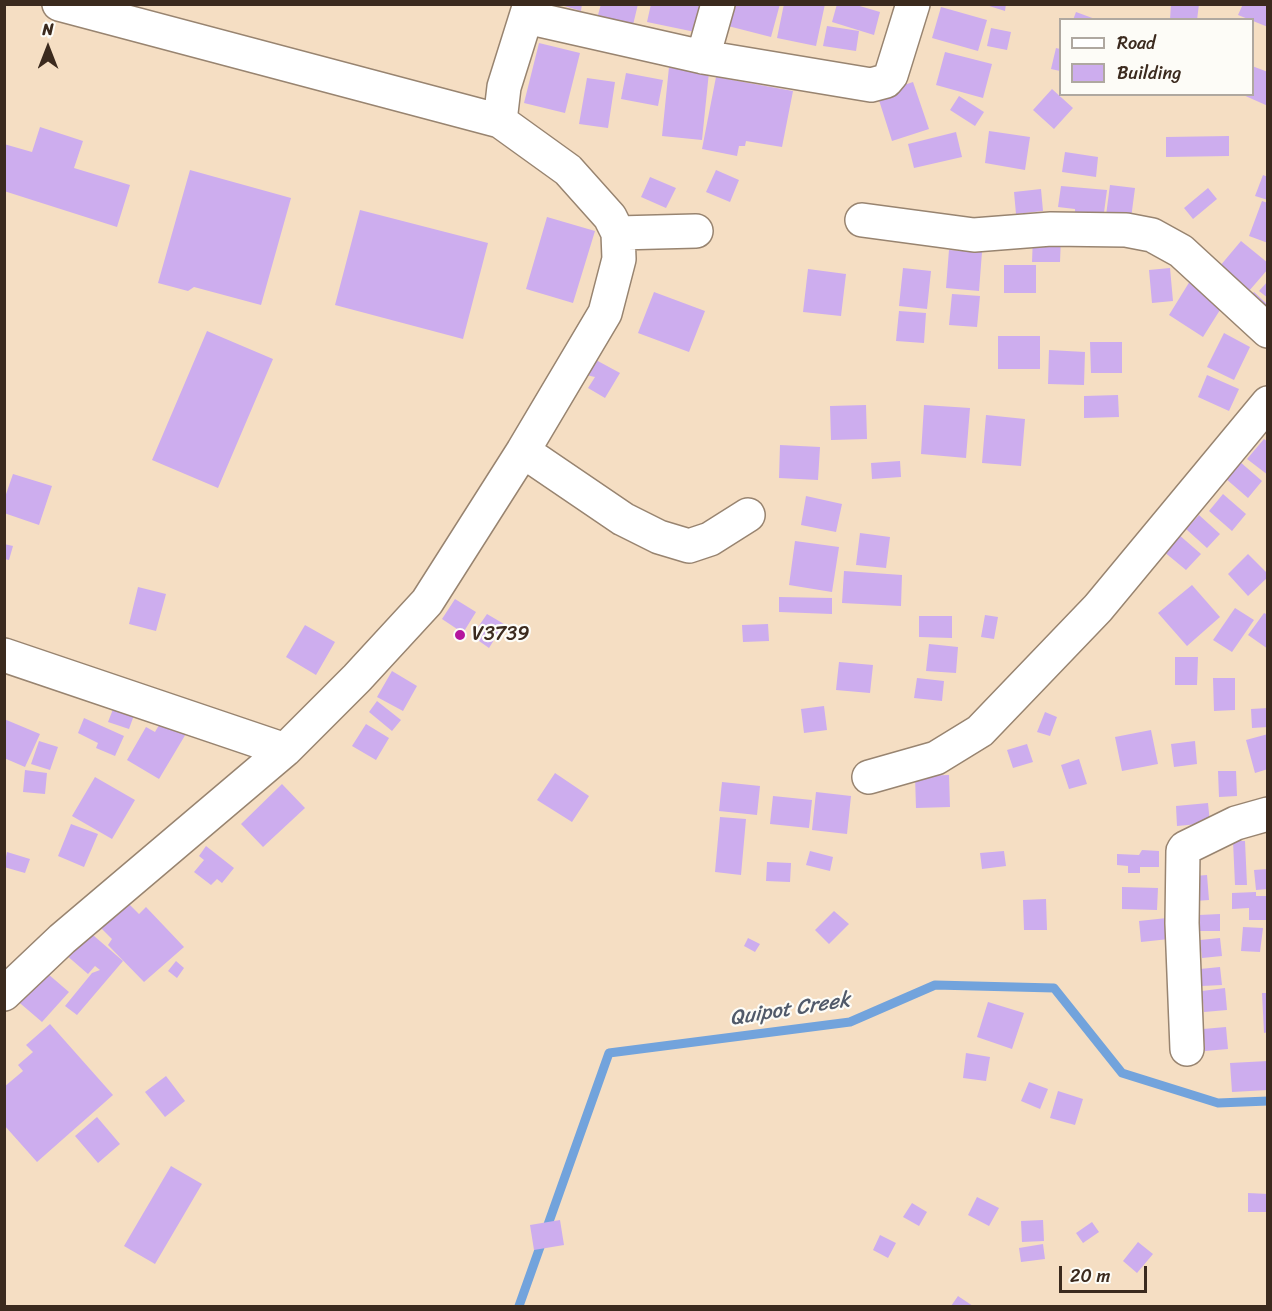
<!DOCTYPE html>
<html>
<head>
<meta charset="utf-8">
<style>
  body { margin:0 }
  #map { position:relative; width:1272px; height:1311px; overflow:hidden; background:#f5dec3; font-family:Sriracha,sans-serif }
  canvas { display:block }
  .frame { position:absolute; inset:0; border:6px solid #3b2a1e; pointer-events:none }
  .legend { position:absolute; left:1059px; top:18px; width:195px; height:78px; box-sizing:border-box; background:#fdfcf7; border:2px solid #afa8a0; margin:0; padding:8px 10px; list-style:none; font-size:18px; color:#3b2a1e }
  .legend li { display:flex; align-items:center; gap:12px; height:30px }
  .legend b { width:30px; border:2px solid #afa8a0 }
  .north { position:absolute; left:18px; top:18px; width:60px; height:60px; -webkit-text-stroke:4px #fdfcf7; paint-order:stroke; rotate:0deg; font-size:16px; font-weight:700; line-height:24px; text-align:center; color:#3b2a1e }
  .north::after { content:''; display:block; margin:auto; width:21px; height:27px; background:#3b2a1e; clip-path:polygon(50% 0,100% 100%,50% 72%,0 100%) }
  .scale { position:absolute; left:1059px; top:1266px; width:88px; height:27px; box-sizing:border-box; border:3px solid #3b2a1e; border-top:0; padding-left:8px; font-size:18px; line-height:21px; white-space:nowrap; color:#3b2a1e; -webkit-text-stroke:4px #fdfcf7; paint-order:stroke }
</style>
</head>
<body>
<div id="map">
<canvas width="1272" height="1311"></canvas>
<div class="frame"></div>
<ul class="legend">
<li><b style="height:8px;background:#fff"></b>Road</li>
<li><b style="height:16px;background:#cdadee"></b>Building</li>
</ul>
<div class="north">N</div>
<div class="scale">20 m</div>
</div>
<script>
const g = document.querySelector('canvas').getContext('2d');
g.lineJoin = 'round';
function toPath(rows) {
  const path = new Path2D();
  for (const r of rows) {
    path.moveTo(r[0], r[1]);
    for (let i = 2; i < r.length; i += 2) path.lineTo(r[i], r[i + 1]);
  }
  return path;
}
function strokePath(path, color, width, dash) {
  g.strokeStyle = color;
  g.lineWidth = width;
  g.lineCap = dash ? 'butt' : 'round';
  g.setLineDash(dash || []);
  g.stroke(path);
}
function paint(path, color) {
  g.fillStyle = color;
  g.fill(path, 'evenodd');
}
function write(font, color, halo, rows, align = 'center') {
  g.font = font + ' Sriracha,sans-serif';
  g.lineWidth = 4.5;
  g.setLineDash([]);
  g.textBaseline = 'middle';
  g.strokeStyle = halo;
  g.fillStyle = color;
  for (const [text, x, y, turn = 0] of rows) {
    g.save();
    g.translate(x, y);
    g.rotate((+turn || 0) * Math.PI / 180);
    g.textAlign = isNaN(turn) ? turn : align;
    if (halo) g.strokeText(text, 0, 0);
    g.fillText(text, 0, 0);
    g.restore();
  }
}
strokePath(toPath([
  [519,1306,609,1053,850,1022,935,985,1054,988,1122,1073,1218,1103,1268,1101]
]), '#72a3dc', 9);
paint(toPath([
  [558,4,582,4,581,11],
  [601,4,638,4,633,25,598,15],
  [651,4,706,4,700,33,647,22],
  [733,4,780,4,771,37,728,26],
  [784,4,825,4,816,46,777,38],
  [837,4,853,4,880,12,874,35,832,22],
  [983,4,1006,4,1005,11],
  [1171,4,1199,4,1197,20,1170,20],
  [1243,4,1268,4,1268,27,1238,15],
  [941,7,987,20,978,51,932,38],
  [1076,12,1095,19,1095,20,1073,20],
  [827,26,859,31,856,51,823,46],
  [991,28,1011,32,1007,50,987,46],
  [539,43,580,53,565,113,524,103],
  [1056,48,1060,49,1060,71,1051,69],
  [945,52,992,64,983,98,936,85],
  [1252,66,1268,72,1268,106,1241,94,1252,94],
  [669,67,709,72,702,140,662,136],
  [626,73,663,80,658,106,621,99],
  [716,77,793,91,782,147,746,141,745,146,739,146,737,156,702,149],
  [587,78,615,82,608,128,579,124],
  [913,82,929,129,892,141,877,94],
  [1052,89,1073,108,1054,129,1033,110],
  [959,96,984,112,975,126,950,110],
  [40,127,83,141,74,168,130,185,117,227,4,191,4,144,32,152],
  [989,131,1030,137,1025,170,985,163],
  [956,132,962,157,914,168,908,144],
  [1229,136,1229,156,1166,157,1166,137],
  [1065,152,1098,157,1096,177,1062,172],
  [190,170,291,198,261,305,194,287,188,291,158,283],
  [716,170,739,180,730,202,706,192],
  [1263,175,1268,177,1268,200,1255,196],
  [650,177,676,188,666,208,641,197],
  [1110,185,1135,188,1130,226,1105,223],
  [1061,186,1107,190,1103,220,1075,217,1075,209,1058,207],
  [1208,188,1217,199,1193,219,1184,208],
  [1041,189,1043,211,1016,214,1014,192],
  [1262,201,1268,203,1268,243,1249,236],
  [360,210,488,243,463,339,335,305],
  [547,217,595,231,573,303,526,289],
  [1033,236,1061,237,1060,262,1032,262],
  [1241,241,1268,263,1268,269,1249,291,1220,266],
  [949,250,982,252,979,291,946,288],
  [1004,265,1036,265,1036,293,1004,293],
  [903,268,931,271,927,309,899,306],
  [1170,268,1173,301,1152,303,1149,270],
  [808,269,846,274,841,316,803,312],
  [1190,281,1225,302,1203,337,1169,315],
  [1268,281,1268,298,1259,291],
  [654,292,705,311,689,352,638,333],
  [1254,292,1268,305,1268,318,1248,298],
  [952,294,980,296,977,327,949,325],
  [899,311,926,313,924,343,896,341],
  [207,331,273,359,218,488,152,460],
  [1224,333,1250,347,1234,380,1207,367],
  [998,336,1040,336,1040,369,998,369],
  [1090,342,1122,342,1122,373,1091,373],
  [1049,350,1085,352,1084,385,1048,384],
  [596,360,620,373,605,398,588,388,595,377,586,375],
  [1207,375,1239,389,1229,411,1198,397],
  [1118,395,1119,417,1084,418,1084,396],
  [866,405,867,439,831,440,830,406],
  [924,405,970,408,966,458,921,454],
  [986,415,1025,419,1021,466,982,463],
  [1264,439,1268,442,1268,475,1247,459],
  [780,445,820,447,818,480,779,478],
  [900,461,901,477,872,479,871,463],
  [1239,461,1262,481,1248,498,1225,478],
  [13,474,52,486,39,525,4,513,4,500],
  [1223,494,1246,514,1232,531,1209,511],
  [806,496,842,504,836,532,801,525],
  [1199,515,1220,534,1207,548,1186,529],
  [860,533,890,537,886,568,856,565],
  [1178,534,1201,554,1186,570,1163,551],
  [795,541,839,547,832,592,789,585],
  [4,544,13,546,9,560,4,559],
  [1248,554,1268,574,1268,577,1248,596,1228,574],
  [844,571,902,575,901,606,842,603],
  [1192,585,1220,617,1187,646,1158,613],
  [138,587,166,594,156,631,129,624],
  [779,597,832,598,832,614,779,612],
  [455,599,476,612,463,633,442,619],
  [1235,608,1254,620,1232,652,1213,640],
  [1264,613,1268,615,1268,649,1248,635],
  [487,614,504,624,489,648,472,636],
  [985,615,998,617,994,639,981,637],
  [919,616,952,616,952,638,919,637],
  [768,624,769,641,743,642,742,625],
  [305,625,335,642,316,675,286,657],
  [929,644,958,647,956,673,926,671],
  [1175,657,1198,657,1197,685,1175,685],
  [839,662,873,665,870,693,836,690],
  [392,671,417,686,403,711,377,697],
  [917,678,944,681,942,701,914,698],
  [1213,678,1235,678,1235,710,1214,711],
  [117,699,138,704,129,729,108,722],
  [377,701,401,720,392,731,369,712],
  [824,706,827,730,804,733,801,709],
  [1268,708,1268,727,1252,728,1251,709],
  [1045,712,1057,717,1050,736,1037,732],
  [166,713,190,727,159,779,127,760,146,727,155,732],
  [84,718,124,736,115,756,96,748,98,743,78,733],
  [4,719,40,734,25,767,4,758],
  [366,724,389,738,376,760,352,746],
  [1151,730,1158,764,1122,771,1115,737],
  [1268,734,1268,769,1255,773,1246,740],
  [39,741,58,747,50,770,31,764],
  [1195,741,1197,764,1174,767,1171,744],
  [1027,744,1033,762,1013,768,1007,750],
  [1079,759,1087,784,1069,789,1061,765],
  [25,770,47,773,45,794,23,792],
  [1218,771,1236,771,1237,796,1219,797],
  [555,773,589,796,572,822,537,800],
  [949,775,950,807,916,808,915,776],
  [95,777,135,800,112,839,72,816],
  [722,782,760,786,757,815,719,811],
  [282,784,305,808,263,847,241,824],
  [816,792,851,796,847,834,812,830],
  [773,796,812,800,809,828,770,824],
  [1208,803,1210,823,1177,826,1176,806],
  [720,817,746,819,741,875,715,872],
  [71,824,98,834,84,867,58,856],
  [1233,841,1245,841,1247,885,1235,885],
  [206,846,234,868,222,883,217,879,211,885,194,872,204,860,199,856],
  [1142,850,1159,851,1159,867,1140,867,1140,873,1128,873,1128,866,1117,865,1117,854,1139,855],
  [810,851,833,857,830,871,806,865],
  [1004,851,1006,866,982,869,980,853],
  [7,852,30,859,25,873,4,867],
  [767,862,791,863,790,882,766,881],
  [1268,869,1268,889,1256,890,1254,870],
  [1207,875,1209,900,1195,901,1194,876],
  [1122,887,1158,888,1157,910,1122,909],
  [1256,892,1256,896,1268,896,1268,920,1249,920,1249,908,1232,909,1232,893],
  [1046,899,1047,930,1024,930,1023,900],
  [128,903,139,914,146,907,184,947,144,982,108,945,112,939,101,928],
  [834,911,849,924,829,944,815,930],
  [1220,914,1220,931,1200,931,1199,915],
  [1167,918,1169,939,1141,942,1139,921],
  [1243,927,1263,928,1260,952,1241,951],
  [86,929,123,961,77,1015,65,1006,92,973,100,970,95,966,88,974,65,954],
  [748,938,760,944,755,952,744,946],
  [1220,938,1222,956,1202,958,1200,940],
  [176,961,184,968,177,978,168,971],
  [1220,967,1222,985,1202,986,1200,969],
  [41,968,69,992,42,1022,14,998],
  [1225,988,1227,1010,1204,1012,1202,991],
  [1262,993,1268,993,1268,1032,1264,1033],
  [988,1002,1024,1013,1012,1049,977,1037],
  [50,1024,113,1095,37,1162,4,1125,4,1087,23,1071,18,1065,33,1052,26,1045],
  [1226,1027,1228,1049,1205,1051,1203,1029],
  [966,1053,990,1057,986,1081,963,1078],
  [1268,1061,1268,1090,1232,1092,1230,1063],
  [166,1076,185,1101,165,1117,145,1092],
  [1029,1082,1048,1089,1040,1109,1021,1101],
  [1058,1091,1083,1099,1075,1125,1050,1118],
  [97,1117,120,1144,98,1163,75,1136],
  [171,1166,202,1184,155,1264,124,1246],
  [1248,1193,1268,1194,1268,1212,1248,1212],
  [977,1197,999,1208,989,1226,968,1215],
  [912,1203,927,1212,919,1226,903,1217],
  [560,1220,564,1245,534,1250,530,1225],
  [1043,1220,1044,1241,1022,1242,1021,1221],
  [1092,1222,1099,1232,1083,1243,1076,1233],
  [880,1235,896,1243,888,1258,873,1250],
  [1138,1242,1153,1254,1137,1273,1123,1261],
  [1043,1244,1045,1259,1021,1262,1019,1248],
  [958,1296,973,1306,951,1306]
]), '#cdadee');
const street = toPath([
  [59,4,500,121,504,87,530,4],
  [526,17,703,57,871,85,886,81,891,75,913,4],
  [703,57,718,4],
  [862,220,974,235,1051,229,1126,230,1152,235,1181,251,1268,331],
  [618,233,696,231],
  [523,451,623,519,659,537,689,546,710,539,748,515],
  [4,655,285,750],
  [869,777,936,758,980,731,1098,608,1268,403],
  [4,994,62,939,285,750,357,678,427,602,523,451,605,313,619,259,618,233,610,217,568,170,500,121],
  [1187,1049,1182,923,1183,851,1185,848,1236,823,1268,814]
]);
strokePath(street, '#988470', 36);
strokePath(street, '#fff', 33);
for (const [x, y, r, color] of [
  [460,635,6,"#b5179e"]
]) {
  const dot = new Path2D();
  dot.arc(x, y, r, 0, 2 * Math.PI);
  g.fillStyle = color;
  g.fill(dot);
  strokePath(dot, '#fdfcf7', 2);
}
write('20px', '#3b2a1e', '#fdfcf7', [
  ["V3739",472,635]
], 'left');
write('italic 21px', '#515a6a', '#fdfcf7', [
  ["Quipot Creek",790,1010,-9]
]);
</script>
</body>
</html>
